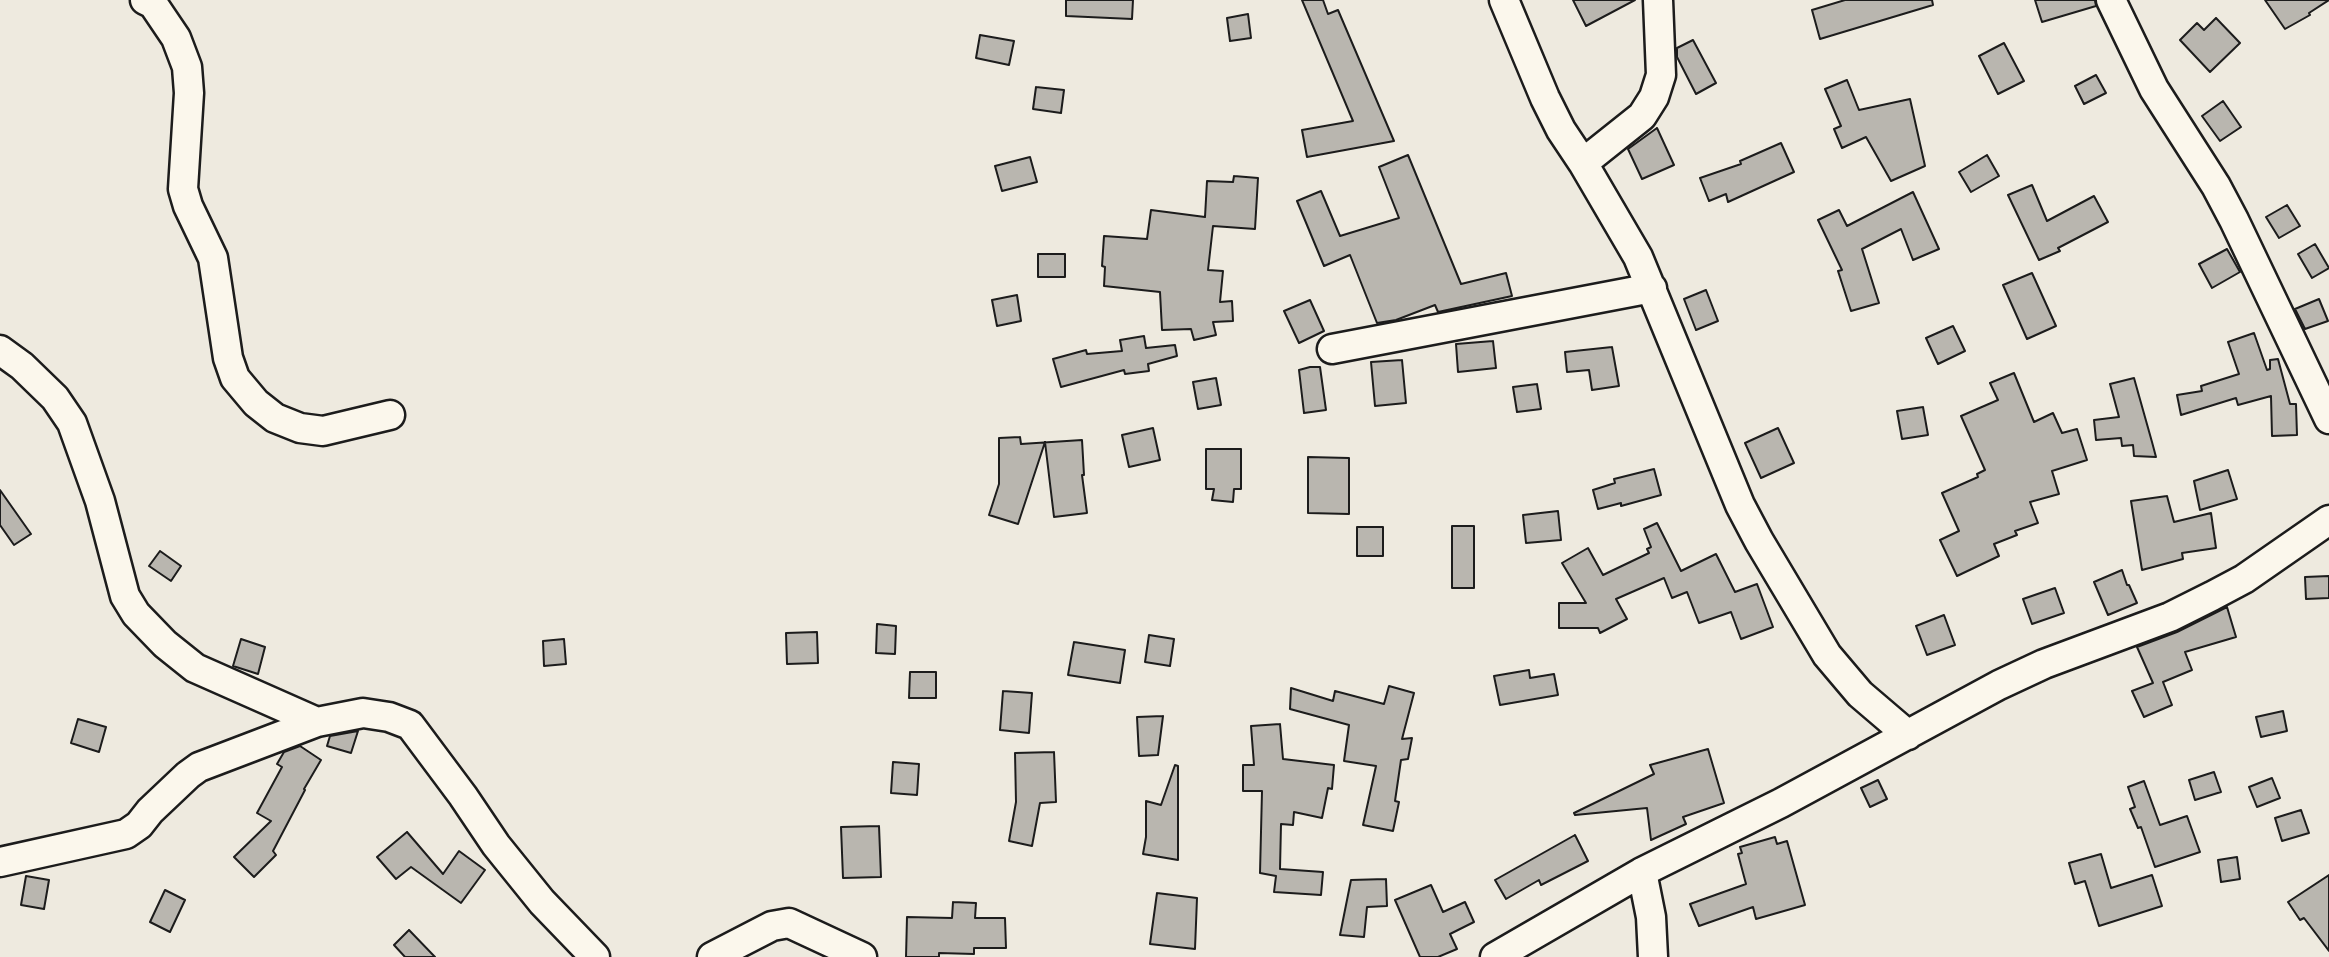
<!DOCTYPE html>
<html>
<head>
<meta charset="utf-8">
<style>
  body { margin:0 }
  canvas { display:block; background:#eeeadf }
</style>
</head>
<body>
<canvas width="2329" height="957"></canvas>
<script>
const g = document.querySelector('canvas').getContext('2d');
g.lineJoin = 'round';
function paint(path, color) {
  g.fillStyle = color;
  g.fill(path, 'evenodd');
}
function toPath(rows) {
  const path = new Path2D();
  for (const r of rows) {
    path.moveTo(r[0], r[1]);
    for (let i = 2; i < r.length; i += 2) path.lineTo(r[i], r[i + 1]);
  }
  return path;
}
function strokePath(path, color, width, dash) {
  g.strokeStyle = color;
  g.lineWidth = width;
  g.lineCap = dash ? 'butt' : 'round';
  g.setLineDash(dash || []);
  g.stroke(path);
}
const building = toPath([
  [1066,0,1133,0,1132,19,1066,16,1066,0],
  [1302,0,1323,0,1328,14,1338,10,1394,141,1307,157,1302,130,1353,121,1302,0],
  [1573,0,1635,0,1586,26,1573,0],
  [1845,0,1932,0,1933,5,1820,39,1812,10,1845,0],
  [2035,0,2095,0,2096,6,2042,22,2035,0],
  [2265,0,2329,0,2309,13,2310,15,2285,29,2265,0],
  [1248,14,1251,38,1230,41,1227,18,1248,14],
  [2216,18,2240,43,2210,72,2180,40,2197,23,2204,30,2216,18],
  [980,35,1014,41,1009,65,976,58,980,35],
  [1693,40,1716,83,1696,94,1677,57,1677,48,1693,40],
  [2004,43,2024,81,1998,94,1979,56,2004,43],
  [2096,75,2106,93,2084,104,2075,86,2096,75],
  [1847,80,1859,110,1910,99,1925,166,1891,181,1866,137,1842,148,1834,129,1841,126,1825,89,1847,80],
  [1036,87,1064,90,1061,113,1033,109,1036,87],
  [2223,101,2241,127,2220,141,2202,116,2223,101],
  [1657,128,1674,165,1642,179,1628,149,1657,128],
  [1781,143,1794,172,1728,202,1726,194,1709,201,1700,178,1741,164,1740,161,1781,143],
  [1408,155,1461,284,1506,273,1512,296,1438,312,1435,305,1396,320,1377,323,1350,255,1324,266,1297,201,1321,191,1340,236,1399,218,1379,167,1408,155],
  [1987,155,1999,176,1971,192,1959,172,1987,155],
  [1030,157,1037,182,1002,191,995,166,1030,157],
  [1234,176,1258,178,1255,229,1213,226,1208,270,1223,271,1220,302,1232,301,1233,321,1213,322,1216,335,1194,340,1191,329,1162,330,1160,292,1104,286,1105,267,1102,266,1104,236,1147,239,1151,210,1205,217,1207,181,1233,182,1234,176],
  [2032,185,2047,221,2094,196,2108,222,2058,248,2060,251,2039,260,2008,195,2032,185],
  [1913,192,1939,249,1913,260,1901,229,1862,249,1879,303,1851,311,1838,271,1842,270,1818,220,1839,210,1847,226,1913,192],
  [2287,205,2300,226,2279,238,2266,217,2287,205],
  [2315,244,2329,268,2312,278,2298,254,2315,244],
  [2227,249,2240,272,2212,288,2199,264,2227,249],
  [1038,254,1065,254,1065,277,1038,277,1038,254],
  [2032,273,2056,326,2027,339,2003,285,2032,273],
  [1706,290,1718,321,1696,330,1684,299,1706,290],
  [1017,295,1021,321,997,326,992,300,1017,295],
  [2319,299,2328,321,2305,329,2295,309,2319,299],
  [1310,300,1324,331,1299,343,1284,311,1310,300],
  [1953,326,1965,351,1938,364,1926,338,1953,326],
  [2254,333,2267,370,2270,369,2270,360,2278,359,2290,404,2296,404,2297,435,2272,436,2271,396,2238,405,2236,398,2181,415,2177,395,2202,391,2201,386,2239,374,2228,342,2254,333],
  [1144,336,1146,348,1175,345,1177,356,1148,364,1149,371,1125,374,1124,370,1061,387,1053,359,1086,350,1087,354,1122,351,1120,340,1144,336],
  [1493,341,1496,368,1458,372,1456,344,1493,341],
  [1612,347,1619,386,1592,390,1589,370,1567,372,1565,352,1612,347],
  [1402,360,1406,403,1375,406,1371,362,1402,360],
  [1310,367,1320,367,1326,410,1304,413,1299,370,1310,367],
  [2014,373,2034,422,2053,413,2062,433,2077,429,2087,460,2052,471,2059,494,2030,502,2038,523,2015,531,2017,535,1994,544,1999,556,1957,576,1940,540,1959,531,1942,493,1978,477,1977,474,1985,470,1961,416,1998,400,1990,383,2014,373],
  [1216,378,1221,405,1198,409,1193,382,1216,378],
  [2134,378,2152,442,2156,457,2134,456,2133,445,2122,446,2121,438,2096,440,2094,420,2119,417,2110,384,2134,378],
  [1537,384,1541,409,1517,412,1513,387,1537,384],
  [1923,407,1928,435,1902,439,1897,411,1923,407],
  [1153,428,1160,460,1129,467,1122,435,1153,428],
  [1778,428,1794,463,1761,478,1745,443,1778,428],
  [1020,437,1021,444,1082,440,1084,475,1082,475,1087,513,1054,517,1045,442,1018,524,989,515,999,484,999,438,1020,437],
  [1206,449,1241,449,1241,489,1234,489,1233,502,1212,500,1214,489,1206,489,1206,449],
  [1308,457,1349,458,1349,514,1308,513,1308,457],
  [1654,469,1661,495,1621,506,1621,503,1598,509,1593,490,1615,483,1614,479,1654,469],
  [2228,470,2237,499,2200,510,2194,481,2228,470],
  [0,490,31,534,14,545,0,525,0,490],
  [2167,496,2174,522,2211,513,2216,548,2182,553,2183,559,2142,570,2131,501,2167,496],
  [1558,511,1561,540,1526,543,1523,515,1558,511],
  [1657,523,1681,571,1716,554,1735,592,1757,584,1773,627,1741,639,1731,612,1699,623,1687,592,1672,598,1664,578,1616,599,1627,619,1600,633,1598,628,1559,628,1559,603,1586,603,1562,563,1588,548,1603,575,1649,553,1647,549,1651,547,1644,529,1657,523],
  [1452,526,1474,526,1474,588,1452,588,1452,526],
  [1357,527,1383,527,1383,556,1357,556,1357,527],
  [160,551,181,566,171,581,149,566,160,551],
  [2122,570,2127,585,2129,585,2137,603,2108,615,2094,582,2122,570],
  [2329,576,2329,598,2306,599,2305,577,2329,576],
  [2055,588,2064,613,2032,624,2023,599,2055,588],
  [2227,607,2236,637,2185,652,2192,670,2163,682,2172,705,2144,717,2132,691,2153,683,2137,647,2177,632,2227,607],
  [1944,615,1955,645,1927,655,1916,626,1944,615],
  [877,624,896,626,895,654,876,653,877,624],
  [817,632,818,663,787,664,786,633,817,632],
  [1149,635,1174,639,1170,666,1145,662,1149,635],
  [241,639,265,647,258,674,233,666,241,639],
  [564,639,566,664,544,666,543,641,564,639],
  [1074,642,1125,650,1120,683,1068,675,1074,642],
  [1529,670,1530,678,1554,674,1558,695,1500,705,1494,676,1529,670],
  [910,672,936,672,936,698,909,698,910,672],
  [1389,686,1414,693,1402,739,1412,738,1408,759,1401,760,1395,801,1399,802,1393,831,1363,825,1376,766,1344,761,1349,725,1290,709,1291,688,1333,701,1335,691,1384,704,1389,686],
  [1003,691,1032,693,1029,733,1000,730,1003,691],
  [2283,711,2287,731,2261,737,2256,717,2283,711],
  [1163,716,1158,755,1139,756,1137,717,1163,716],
  [78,719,106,727,99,752,71,743,78,719],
  [1280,724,1283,759,1334,765,1332,789,1328,788,1322,818,1294,812,1293,825,1281,824,1280,869,1323,872,1321,895,1274,892,1276,876,1260,873,1262,791,1243,791,1243,765,1254,765,1251,726,1280,724],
  [358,731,351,753,327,746,330,736,358,731],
  [300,746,321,760,304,789,305,790,273,851,276,855,254,877,234,857,271,821,257,813,282,767,277,764,284,752,300,746],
  [1708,749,1724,803,1683,817,1686,824,1651,840,1647,808,1575,815,1574,813,1654,774,1650,765,1708,749],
  [1054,752,1056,802,1040,803,1032,846,1009,841,1016,802,1015,753,1054,752],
  [893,762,919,764,917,795,891,793,893,762],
  [1175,765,1178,766,1178,860,1143,854,1146,837,1146,801,1161,805,1175,765],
  [2214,772,2221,792,2195,800,2189,780,2214,772],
  [2272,778,2280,798,2257,807,2249,787,2272,778],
  [1878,780,1887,799,1870,807,1861,788,1878,780],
  [2144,781,2160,825,2187,816,2200,852,2155,867,2141,827,2138,828,2130,809,2135,807,2128,787,2144,781],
  [2301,810,2309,833,2282,841,2275,818,2301,810],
  [879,826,881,877,843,878,841,827,879,826],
  [407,832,443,874,459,851,485,870,461,903,411,867,396,879,377,857,407,832],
  [1575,835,1588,861,1541,885,1539,880,1506,899,1495,880,1575,835],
  [1775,837,1777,844,1787,841,1805,905,1756,919,1753,907,1699,926,1690,904,1746,884,1738,854,1742,853,1740,847,1775,837],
  [2101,854,2111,888,2152,875,2162,906,2099,926,2085,881,2075,884,2069,863,2101,854],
  [2237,857,2240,879,2221,882,2218,860,2237,857],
  [2329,875,2329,951,2304,918,2300,920,2288,902,2329,875],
  [26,876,49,880,44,909,21,905,26,876],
  [1386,879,1387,906,1367,907,1364,937,1340,935,1351,880,1386,879],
  [1431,885,1443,912,1465,902,1474,922,1450,934,1457,949,1438,957,1420,957,1395,900,1431,885],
  [165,890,185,900,170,932,150,922,165,890],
  [1157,893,1197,898,1195,949,1150,944,1157,893],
  [953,902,976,903,975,918,1005,918,1006,948,974,948,974,954,939,953,939,957,906,957,907,917,952,918,953,902],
  [409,930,435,957,405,957,394,945,409,930]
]);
paint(building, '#b9b6af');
strokePath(building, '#1c1c1c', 2);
const street = toPath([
  [145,0,153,4,176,38,187,67,189,93,183,189,188,206,213,258,228,358,235,378,256,403,275,418,300,428,323,431,390,415],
  [1504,0,1545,98,1561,130,1583,163,1638,257,1740,505,1759,541,1827,655,1860,694,1908,735],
  [2111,0,2154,89,2216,186,2234,220,2329,419],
  [1583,163,1642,116,1654,97,1661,75,1658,0],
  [1332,349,1652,288],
  [0,350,22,366,55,398,72,423,100,501,125,596,136,614,165,644,195,668,317,722],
  [0,862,126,834,139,825,150,811,188,775,199,767,317,722,363,713,389,717,410,725,463,796,496,845,542,902,595,957],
  [1642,872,1651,917,1653,957],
  [712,957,772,926,789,923,862,957],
  [1495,957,1642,872,1781,803,1999,685,2044,664,2170,617,2212,596,2244,579,2329,520]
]);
strokePath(street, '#1c1c1c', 33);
strokePath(street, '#fbf7ec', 28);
</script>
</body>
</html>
